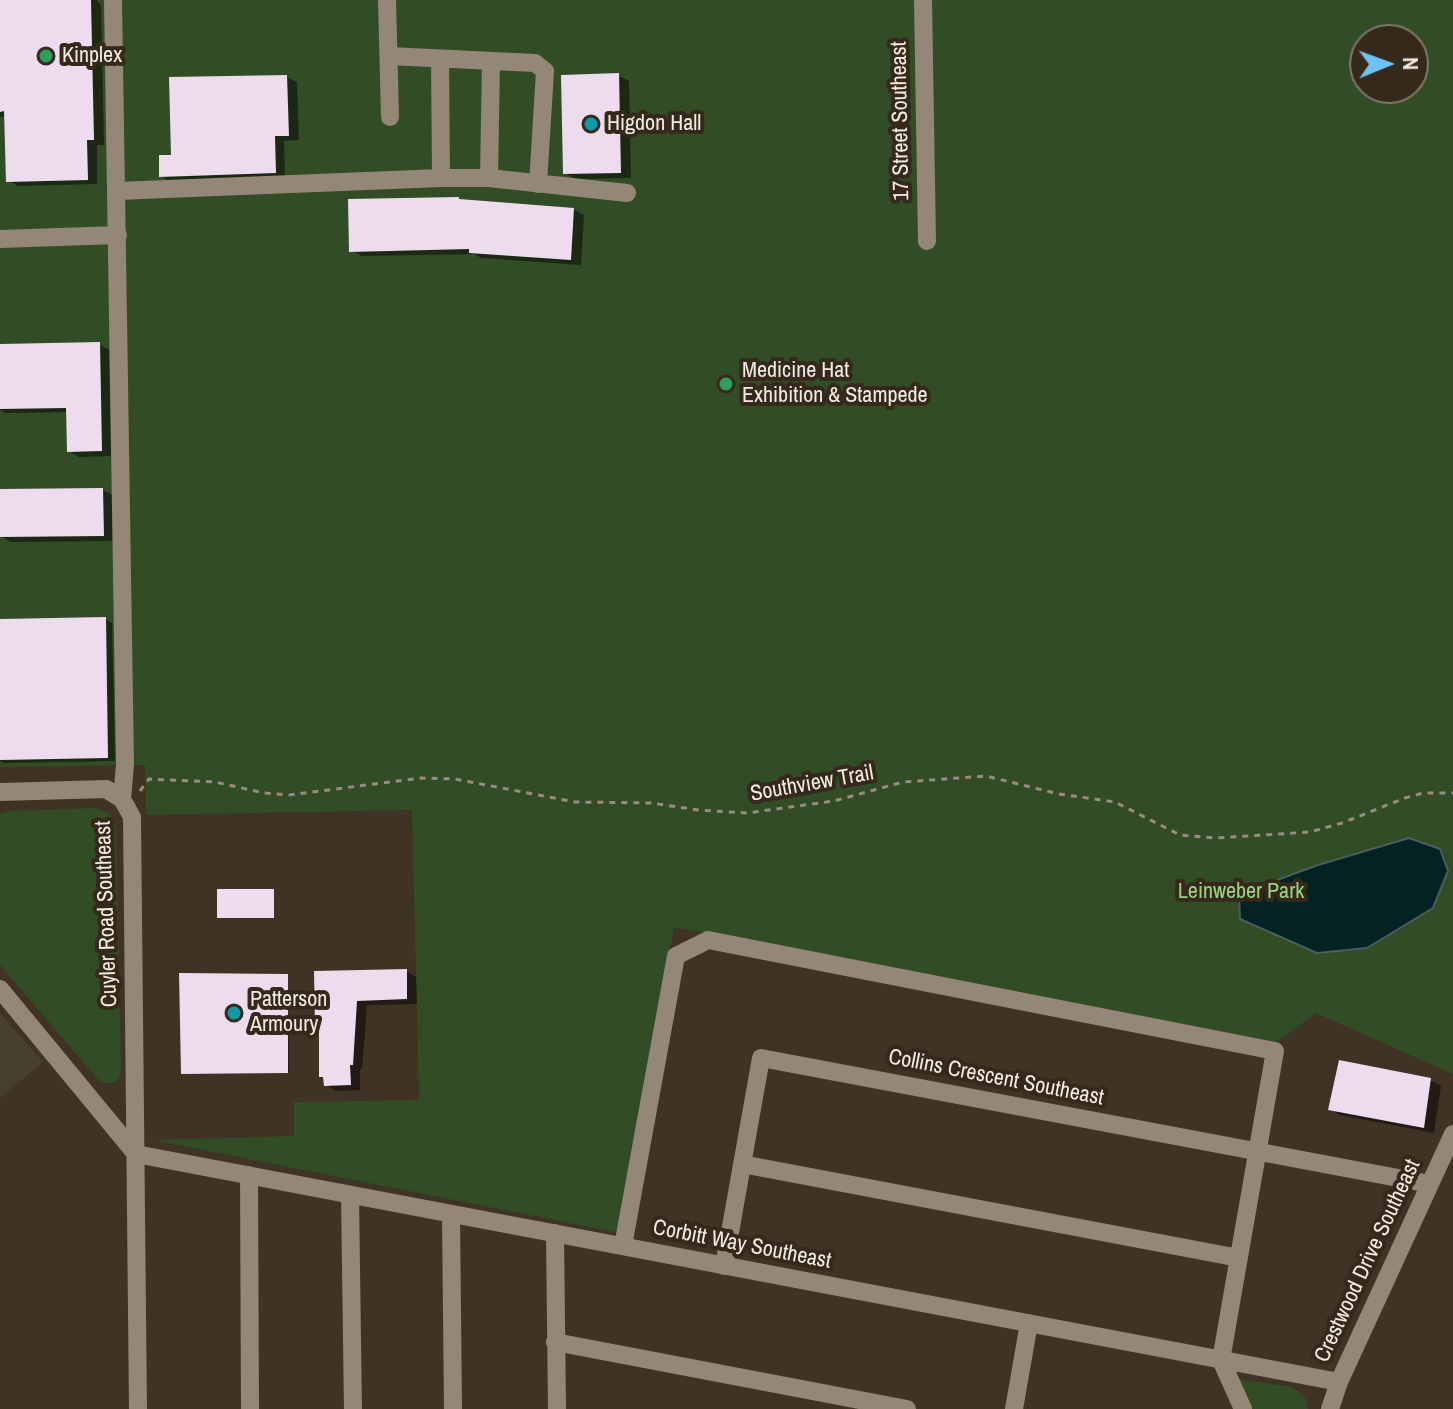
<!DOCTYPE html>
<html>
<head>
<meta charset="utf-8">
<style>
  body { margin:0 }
  #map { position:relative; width:1453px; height:1409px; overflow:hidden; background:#3f3325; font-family:"Archivo Narrow",sans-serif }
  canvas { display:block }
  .north { position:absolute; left:1349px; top:24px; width:80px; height:80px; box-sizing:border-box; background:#35291b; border:2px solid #81776b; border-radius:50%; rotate:89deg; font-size:22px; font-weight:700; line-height:32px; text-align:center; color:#f3ebe2 }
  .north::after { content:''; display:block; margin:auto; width:28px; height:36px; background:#6ec2f3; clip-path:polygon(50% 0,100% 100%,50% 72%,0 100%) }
</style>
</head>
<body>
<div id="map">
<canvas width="1453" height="1409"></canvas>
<div class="north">N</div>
</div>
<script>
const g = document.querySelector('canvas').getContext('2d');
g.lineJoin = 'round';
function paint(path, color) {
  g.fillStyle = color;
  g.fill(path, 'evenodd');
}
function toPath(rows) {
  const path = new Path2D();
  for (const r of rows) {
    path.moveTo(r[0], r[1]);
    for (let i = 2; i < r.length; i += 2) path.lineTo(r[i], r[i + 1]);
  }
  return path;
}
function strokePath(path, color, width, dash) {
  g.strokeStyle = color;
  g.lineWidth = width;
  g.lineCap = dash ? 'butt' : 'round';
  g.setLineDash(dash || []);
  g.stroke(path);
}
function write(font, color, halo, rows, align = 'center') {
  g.font = font + ' "Archivo Narrow",sans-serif';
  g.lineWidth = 8;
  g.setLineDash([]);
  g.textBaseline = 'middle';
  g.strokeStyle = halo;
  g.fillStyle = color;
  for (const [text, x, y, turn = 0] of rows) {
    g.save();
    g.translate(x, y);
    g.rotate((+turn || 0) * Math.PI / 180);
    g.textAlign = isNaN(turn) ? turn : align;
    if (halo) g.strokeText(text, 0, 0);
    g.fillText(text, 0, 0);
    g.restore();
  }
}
paint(toPath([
  [0,1013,43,1062,0,1098]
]), '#48402f');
paint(toPath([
  [0,0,1453,0,1453,1074,1316,1013,1277,1042,674,927,620,1233,153,1140,294,1136,294,1102,419,1100,412,810,146,815,145,765,0,767],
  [1365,40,1413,40,1413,88,1365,88],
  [96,808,111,814,116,828,121,1071,118,1080,111,1083,102,1083,96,1077,0,965,0,814,10,811],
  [1236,1379,1293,1387,1306,1399,1308,1409,1249,1409]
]), '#324c26');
const water = toPath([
  [1409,838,1440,849,1448,871,1433,908,1367,948,1317,953,1240,919,1239,894,1318,865,1409,838]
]);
paint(water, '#022224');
strokePath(water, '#4a5e5d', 2);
paint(toPath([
  [0,0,97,0,101,5,104,145,97,145,97,184,18,186,8,180,7,116,0,117],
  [619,76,629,81,631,178,575,179,565,173],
  [287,77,297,82,299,140,284,141,285,177,171,182,161,176,173,157],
  [463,202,574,210,584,215,581,265,481,258,475,254,361,256,351,250],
  [99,344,109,350,111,456,79,457,69,451,68,412,5,413,0,410,0,346],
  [103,490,113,495,114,541,11,542,1,536,0,491],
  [105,619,112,623,115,761,4,763,0,761,0,621],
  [406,971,416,977,417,1004,367,1005,362,1069,360,1069,360,1090,336,1091,326,1085,316,973],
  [288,976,289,1073,184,1074],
  [1430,1080,1441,1086,1434,1133,1340,1115,1330,1109]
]), '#0007');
paint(toPath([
  [0,0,91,0,94,140,87,140,88,180,6,182,4,111,0,112],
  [619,73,621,173,563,174,561,75],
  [287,75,289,136,275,136,276,173,159,177,159,155,171,155,169,77],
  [459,197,459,199,574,208,571,260,469,253,469,249,349,252,348,199],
  [100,342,102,451,67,452,66,408,0,409,0,344],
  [103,488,104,536,0,537,0,489],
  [106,617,108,758,0,760,0,619],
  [217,889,274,889,274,918,217,918],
  [407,969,407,999,357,1001,353,1065,350,1065,351,1085,324,1086,323,1077,319,1077,319,1028,315,1028,314,971],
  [179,973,288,974,288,1073,181,1074],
  [1339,1060,1431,1078,1424,1128,1328,1110]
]), '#ecdcee');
strokePath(toPath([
  [140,791,149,779,215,782,264,793,289,795,421,778,455,779,575,802,651,803,698,810,747,813,834,801,903,782,986,776,1059,794,1115,802,1180,835,1215,838,1310,832,1342,823,1405,798,1423,793,1453,793]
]), '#978d82', 3, [6, 6]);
strokePath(toPath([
  [113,0,125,765,122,799],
  [387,0,390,117],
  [923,0,927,241],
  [389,56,535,63,545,71,538,184],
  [440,59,441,178],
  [489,178,491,61],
  [117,191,441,178,489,178,627,193],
  [0,239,118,235],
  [0,792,106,789,122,799,132,817,138,1409],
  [0,989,136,1154],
  [136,1154,1339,1382],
  [742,1164,1239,1258],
  [249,1175,250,1409],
  [350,1195,353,1409],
  [451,1214,453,1409],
  [555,1233,557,1409],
  [623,1246,676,956,708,940,1275,1051,1221,1360,1243,1409],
  [724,1266,761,1058,1430,1184],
  [555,1342,907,1409],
  [1014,1409,1029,1323],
  [1330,1409,1339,1382,1453,1134]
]), '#958777', 18);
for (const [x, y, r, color] of [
  [46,56,8,"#2e9e5b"],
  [591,124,8,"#0f9aa8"],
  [726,384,8,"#2e9e5b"],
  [234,1013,8,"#0f9aa8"]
]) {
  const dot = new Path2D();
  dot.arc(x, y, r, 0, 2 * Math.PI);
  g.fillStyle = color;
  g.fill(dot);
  strokePath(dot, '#35291b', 3);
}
write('22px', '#f3ebe2', '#35291b', [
  ["Kinplex",62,56],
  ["Higdon Hall",607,124],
  ["Medicine Hat",742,371],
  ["Exhibition & Stampede",742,396],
  ["Patterson",250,1000],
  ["Armoury",250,1025]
], 'left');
write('22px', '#f3ebe2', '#35291b', [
  ["17 Street Southeast",901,121,-91],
  ["Southview Trail",812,784,-10],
  ["Cuyler Road Southeast",107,914,-92],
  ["Collins Crescent Southeast",996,1078,11],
  ["Corbitt Way Southeast",742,1245,11],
  ["Crestwood Drive Southeast",1368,1261,-65]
]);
write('22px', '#9bd383', '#35291b', [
  ["Leinweber Park",1241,892]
]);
</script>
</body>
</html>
